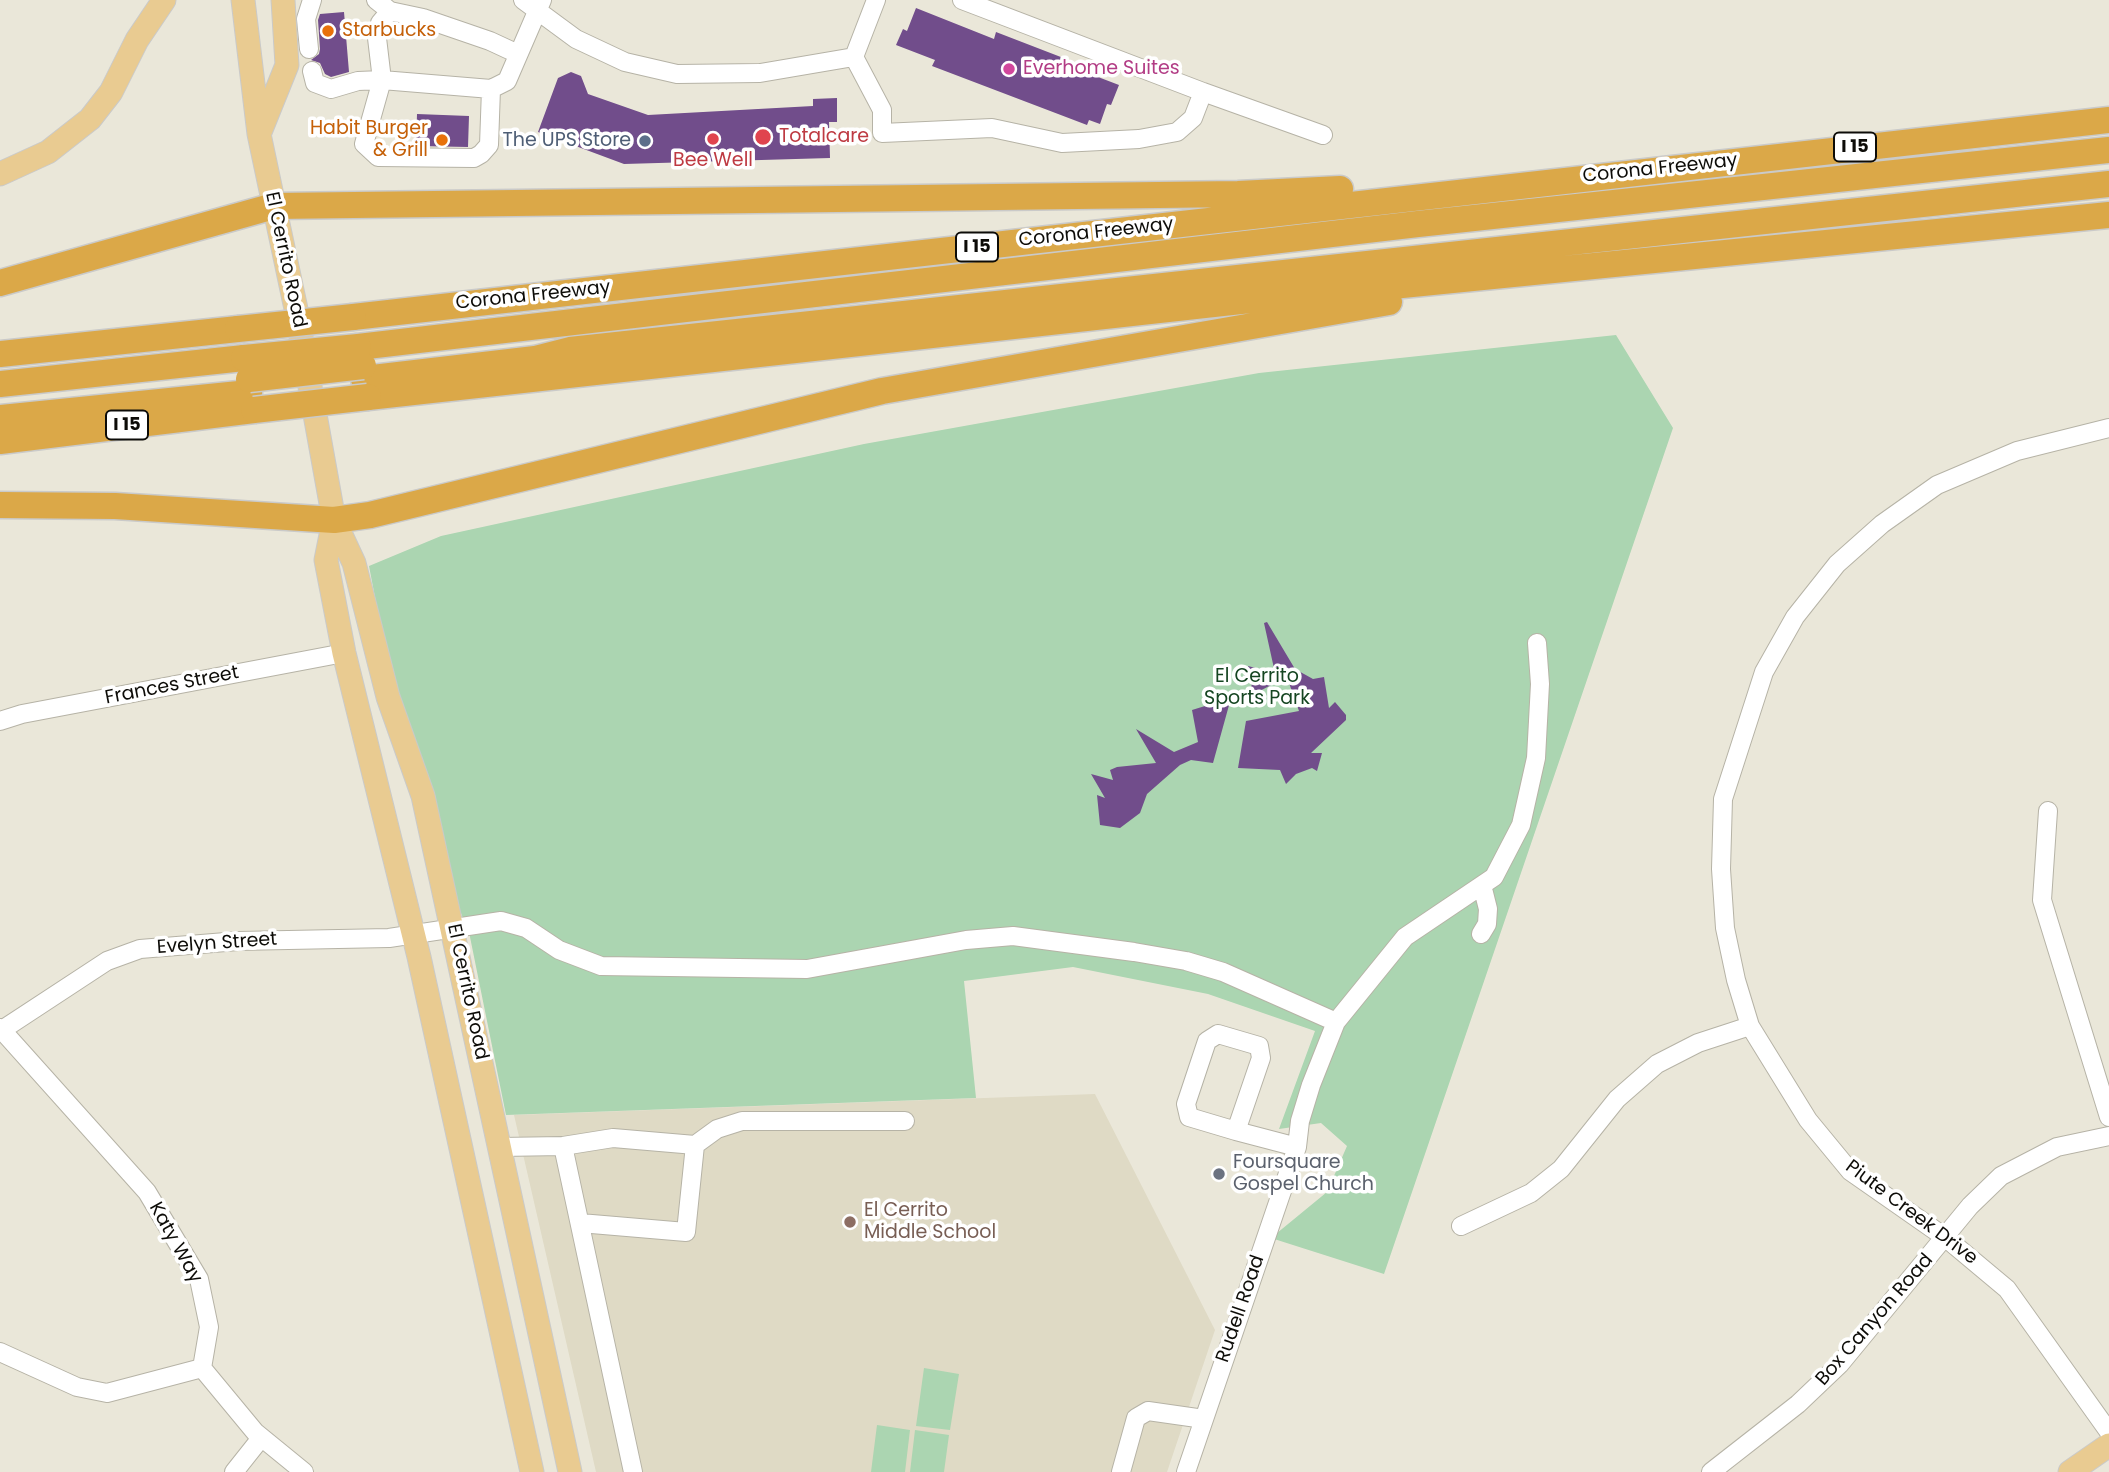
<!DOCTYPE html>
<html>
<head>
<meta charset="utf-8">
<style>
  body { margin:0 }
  canvas { display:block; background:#eae7d9 }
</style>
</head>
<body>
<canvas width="2109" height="1472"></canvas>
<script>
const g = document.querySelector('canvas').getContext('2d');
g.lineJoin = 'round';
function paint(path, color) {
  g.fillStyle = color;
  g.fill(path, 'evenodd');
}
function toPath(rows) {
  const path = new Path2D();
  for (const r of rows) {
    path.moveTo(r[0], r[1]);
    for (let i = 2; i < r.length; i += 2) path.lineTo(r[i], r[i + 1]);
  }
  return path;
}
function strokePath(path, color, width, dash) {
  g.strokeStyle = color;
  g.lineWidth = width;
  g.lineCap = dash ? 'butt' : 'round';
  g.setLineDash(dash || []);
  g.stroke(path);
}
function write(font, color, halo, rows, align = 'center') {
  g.font = font + ' Poppins,sans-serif';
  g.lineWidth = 7;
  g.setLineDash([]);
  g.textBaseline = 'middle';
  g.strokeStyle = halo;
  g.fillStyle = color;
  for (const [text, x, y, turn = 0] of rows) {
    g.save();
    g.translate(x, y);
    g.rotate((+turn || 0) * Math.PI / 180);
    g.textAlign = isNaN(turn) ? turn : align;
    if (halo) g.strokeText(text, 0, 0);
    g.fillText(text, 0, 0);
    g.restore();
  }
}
paint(toPath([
  [1095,1094,1215,1330,1167,1472,596,1472,514,1115]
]), '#dfdac5');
paint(toPath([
  [1616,335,1673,428,1384,1274,1271,1238,1327,1192,1347,1146,1321,1123,1279,1129,1315,1031,1208,994,1073,967,964,981,976,1098,506,1115,469,932,415,806,369,566,441,536,864,444,1259,373],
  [924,1368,959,1374,950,1430,916,1426],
  [877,1425,910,1430,905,1472,871,1472],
  [915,1430,949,1435,944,1472,910,1472]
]), '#abd5b1');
paint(toPath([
  [916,8,994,39,996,32,1066,59,1064,64,1119,85,1111,105,1107,104,1100,124,1089,120,1087,125,932,66,935,60,896,45,903,29,907,31],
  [344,12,349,72,331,77,325,74,320,63,311,60,319,54,320,49,318,20,320,14],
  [571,72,581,76,588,94,648,115,813,106,813,99,837,98,837,122,829,122,830,158,624,164,538,132,558,78],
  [417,114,469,116,468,147,416,146],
  [1267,622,1295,669,1313,679,1324,677,1329,708,1335,702,1346,715,1346,720,1311,753,1322,753,1317,771,1312,768,1296,774,1286,784,1280,770,1238,768,1246,721,1299,711,1289,683,1277,682,1250,696,1252,682,1243,680,1248,666,1275,673,1264,623],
  [1231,698,1213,763,1191,760,1180,765,1147,794,1140,813,1120,828,1100,825,1097,795,1105,798,1091,774,1113,780,1110,770,1117,767,1156,763,1136,729,1174,752,1198,742,1192,710]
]), '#714d8b');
const minor = toPath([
  [376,0,390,11],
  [523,0,576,39,625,62,677,74,760,73,854,57,882,110,882,133,992,128,1062,143,1139,139,1177,132,1193,118,1203,92,962,0],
  [309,49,306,19,312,0],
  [518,54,490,41,423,18,390,11,380,23,377,38,382,80,491,89,507,81,542,0],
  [854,57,876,0],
  [312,71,315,83,331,89,358,81,382,80,364,144,378,157,474,158,481,154,489,145,491,89],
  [1203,92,1323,135],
  [2109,428,2017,451,1937,485,1882,524,1837,564,1795,617,1764,672,1723,799,1721,869,1725,928,1736,980,1750,1026,1808,1120,1850,1171,1946,1238,2007,1289,2109,1432],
  [0,721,22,714,344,653],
  [2048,811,2042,900,2109,1117],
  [1481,934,1487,924,1488,909,1482,885],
  [1336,1022,1405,937,1494,877,1521,825,1536,758,1540,684,1537,643],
  [0,1028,147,1192,199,1279,209,1327,202,1368,255,1432,304,1472],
  [2,1030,107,961,140,949,238,941,389,938,501,921,526,928,559,950,601,966,807,969,966,940,1013,936,1134,952,1186,961,1223,972,1336,1022,1311,1085,1300,1121,1297,1147,1186,1472],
  [1236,1131,1261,1058,1259,1046,1218,1034,1207,1041,1186,1104,1189,1117,1236,1131,1297,1147],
  [695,1145,717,1129,742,1121,905,1121],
  [563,1146,633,1472],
  [500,1147,563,1146,613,1138,695,1145,686,1232,580,1223],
  [1461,1226,1531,1193,1561,1169,1617,1099,1657,1064,1698,1043,1750,1026],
  [0,1352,77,1387,107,1393,202,1368],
  [234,1472,261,1438],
  [1121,1472,1136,1418,1148,1411,1204,1419],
  [1711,1472,1798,1404,1840,1364,1970,1206,2001,1176,2057,1147,2109,1136]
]);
const major = toPath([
  [243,0,259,134,296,309,334,520,354,563,388,697,423,796,570,1472],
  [260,132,287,65,283,0],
  [0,174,48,152,90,119,111,92,137,40,164,0],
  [334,520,326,560,344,653,419,957,532,1472],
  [2070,1472,2109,1445]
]);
const highway = toPath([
  [0,283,274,206,1238,194,1340,189],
  [353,317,2109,120],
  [358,347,1418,224,2109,150],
  [0,354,238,329],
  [364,379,535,359,570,350,2109,184],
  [0,384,244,358],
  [368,397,1241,301,2109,215],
  [0,418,249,393],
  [0,441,254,410],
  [0,505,115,506,334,520,370,515,882,391,1389,302]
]);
strokePath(minor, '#b6b3a6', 20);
strokePath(major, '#cacac9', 25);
strokePath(highway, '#cacac9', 29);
strokePath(minor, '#fff', 18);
strokePath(major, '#e9cb91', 23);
strokePath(highway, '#dba848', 26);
const highwayBridge = toPath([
  [238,329,353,317],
  [244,358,358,347],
  [249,379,363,366],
  [254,410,368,397]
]);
strokePath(highwayBridge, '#cacac9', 29, []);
strokePath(highwayBridge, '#dba848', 26);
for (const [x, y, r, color] of [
  [328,31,7,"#e8710a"],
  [1009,69,7,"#d1479c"],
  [763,137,9,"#e0444e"],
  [713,139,7,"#e0444e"],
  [442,140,7,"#e8710a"],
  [645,141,7,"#5c6f8a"],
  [1219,1174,7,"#6b7280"],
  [850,1222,7,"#8d6e63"]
]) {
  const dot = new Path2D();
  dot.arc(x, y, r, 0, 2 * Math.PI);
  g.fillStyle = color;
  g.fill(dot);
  strokePath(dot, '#fff', 2.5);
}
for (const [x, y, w] of [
  [1855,147,42],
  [977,247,42],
  [127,425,42]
]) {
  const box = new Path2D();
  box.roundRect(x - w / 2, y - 14.5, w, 29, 5);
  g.fillStyle = '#fff';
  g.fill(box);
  strokePath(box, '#0d0c08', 2);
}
write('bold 18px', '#0d0c08', null, [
  ["I 15",1855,147],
  ["I 15",977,247],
  ["I 15",127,425]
]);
write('19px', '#c56008', '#fff', [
  ["Starbucks",342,31],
  ["Habit Burger",428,129,"right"],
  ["& Grill",428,151,"right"]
], 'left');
write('19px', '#b23c85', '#fff', [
  ["Everhome Suites",1023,69]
], 'left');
write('19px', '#be3a42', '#fff', [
  ["Totalcare",779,137],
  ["Bee Well",713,161,"center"]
], 'left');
write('19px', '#4e5e75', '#fff', [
  ["The UPS Store",631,141]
], 'right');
write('19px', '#0d0c08', '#fff', [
  ["Corona Freeway",1660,169,-6],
  ["Corona Freeway",1096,233,-6],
  ["El Cerrito Road",285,260,78],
  ["Corona Freeway",533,296,-6],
  ["Frances Street",172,686,-11],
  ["Evelyn Street",217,944,-4],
  ["El Cerrito Road",467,992,78],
  ["Piute Creek Drive",1911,1213,37],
  ["Katy Way",175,1243,61],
  ["Rudell Road",1241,1309,-71],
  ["Box Canyon Road",1875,1320,-49]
]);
write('19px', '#154521', '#fff', [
  ["El Cerrito",1257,677],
  ["Sports Park",1257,699]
]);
write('19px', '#5b616d', '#fff', [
  ["Foursquare",1233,1163],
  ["Gospel Church",1233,1185]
], 'left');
write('19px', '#785e54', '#fff', [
  ["El Cerrito",864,1211],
  ["Middle School",864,1233]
], 'left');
</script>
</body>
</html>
